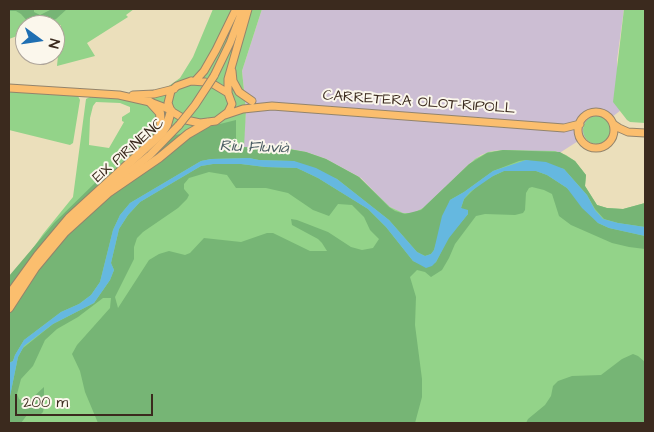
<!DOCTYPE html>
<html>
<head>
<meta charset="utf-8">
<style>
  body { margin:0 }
  #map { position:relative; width:654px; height:432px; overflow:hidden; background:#ebdfbb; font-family:"Architects Daughter",sans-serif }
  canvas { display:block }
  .frame { position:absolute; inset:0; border:10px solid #3b2a1e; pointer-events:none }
  .north { position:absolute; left:15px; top:15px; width:50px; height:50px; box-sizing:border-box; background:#fbf7ec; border:1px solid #aea59a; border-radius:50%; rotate:104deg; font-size:14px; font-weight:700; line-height:20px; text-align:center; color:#3b2a1e }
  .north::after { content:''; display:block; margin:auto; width:18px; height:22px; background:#1f6fb2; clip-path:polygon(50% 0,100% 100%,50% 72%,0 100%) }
  .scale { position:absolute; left:15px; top:394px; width:138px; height:22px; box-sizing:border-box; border:2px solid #3b2a1e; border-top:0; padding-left:6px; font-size:15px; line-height:18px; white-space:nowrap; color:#3b2a1e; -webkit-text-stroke:4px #fbf7ec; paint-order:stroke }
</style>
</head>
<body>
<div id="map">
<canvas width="654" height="432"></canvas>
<div class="frame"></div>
<div class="north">N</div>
<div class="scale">200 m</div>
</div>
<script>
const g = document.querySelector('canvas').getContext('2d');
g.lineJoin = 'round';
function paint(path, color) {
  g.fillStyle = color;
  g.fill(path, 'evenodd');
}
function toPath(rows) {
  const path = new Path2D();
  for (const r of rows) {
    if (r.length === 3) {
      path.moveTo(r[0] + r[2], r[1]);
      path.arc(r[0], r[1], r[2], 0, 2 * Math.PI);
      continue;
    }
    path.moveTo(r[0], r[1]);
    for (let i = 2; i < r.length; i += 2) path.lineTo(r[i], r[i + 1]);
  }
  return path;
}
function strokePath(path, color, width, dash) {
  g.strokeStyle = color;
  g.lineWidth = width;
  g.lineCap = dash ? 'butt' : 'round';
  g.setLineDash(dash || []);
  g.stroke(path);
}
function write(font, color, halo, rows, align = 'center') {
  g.font = font + ' "Architects Daughter",sans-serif';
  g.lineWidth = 4;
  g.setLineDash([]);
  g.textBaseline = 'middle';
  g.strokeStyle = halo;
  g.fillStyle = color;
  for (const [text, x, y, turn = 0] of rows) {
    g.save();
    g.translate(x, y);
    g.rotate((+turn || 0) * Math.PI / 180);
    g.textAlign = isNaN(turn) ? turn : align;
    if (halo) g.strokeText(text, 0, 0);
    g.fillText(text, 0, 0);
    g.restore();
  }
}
paint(toPath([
  [262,9,624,9,617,60,618,106,621,110,597,129,561,152,503,150,492,151,481,155,469,164,425,207,414,213,402,213,388,206,361,178,326,159,306,152,285,148,243,147,246,110,242,71]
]), '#ccbed3');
paint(toPath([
  [9,9,134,9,126,15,128,17,87,43,95,56,57,66,61,25,55,27,55,25,25,25,25,33,9,39],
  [213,9,262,9,242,71,246,110,244,147,285,148,306,152,326,159,359,177,390,207,403,213,413,213,423,208,475,159,488,152,503,150,555,151,566,155,575,161,586,175,585,186,597,205,607,208,623,209,645,203,645,423,9,423,9,285,14,275,43,234,73,197,86,99,90,97,126,99,145,103,180,78,193,57],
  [96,102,120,103,130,107,130,112,122,117,122,121,124,122,109,148,89,145,90,118,93,106],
  [624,9,645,9,645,123,630,122,627,120,613,102],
  [9,91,78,96,80,100,73,143,70,145,9,130],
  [597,130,14]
]), '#93d389');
paint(toPath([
  [9,9,34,9,34,12,40,15,52,9,67,9,56,19,40,25,29,23,21,14,16,11,9,11],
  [236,120,236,147,282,148,306,152,326,159,359,177,389,207,395,211,405,214,421,210,469,164,487,153,503,150,560,152,575,161,586,175,585,186,597,205,607,208,623,209,645,203,645,227,618,223,604,219,595,209,587,195,564,169,526,160,519,161,493,171,464,192,450,200,434,250,431,254,425,256,417,252,389,220,337,179,293,161,259,160,249,158,211,159,201,161,130,203,120,215,113,230,100,282,91,295,79,304,61,312,24,340,15,355,13,361,9,363,9,276,54,223,97,181,101,183,152,141],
  [213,164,241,164,265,167,297,168,318,178,368,209,386,227,413,261,428,267,436,262,448,238,468,214,461,208,464,199,478,185,493,176,504,171,536,171,547,175,567,188,598,223,609,228,645,236,645,249,629,247,612,243,571,225,559,216,552,194,544,190,532,187,529,188,526,193,525,210,523,213,515,215,485,214,476,216,455,244,449,258,442,270,431,277,425,272,417,270,410,277,416,297,415,325,422,379,422,397,415,423,98,423,85,392,80,371,72,354,77,345,110,308,111,298,103,298,78,317,57,329,45,340,33,366,21,379,17,394,19,399,25,403,29,401,44,387,44,407,43,412,40,415,27,415,21,423,9,423,9,401,18,357,23,348,53,324,94,303,110,280,114,270,111,263,119,229,128,215,140,202,201,166],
  [209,172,227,175,236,188,266,188,288,193,313,210,329,216,338,204,352,205,364,217,370,230,379,239,373,248,362,250,351,247,328,232,297,220,291,219,292,225,318,239,322,243,327,251,310,251,273,233,267,233,241,242,204,238,190,253,185,255,169,251,159,254,149,260,118,308,115,297,134,259,134,247,137,238,143,232,178,208,187,199,189,195,184,189,184,184,189,178],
  [633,354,638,356,645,362,645,423,526,423,528,419,545,405,551,396,553,386,558,381,572,376,601,375,622,359]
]), '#76b575');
paint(toPath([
  [249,158,259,160,294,161,316,168,337,179,389,220,417,252,425,256,431,254,434,250,442,216,450,200,464,192,493,171,526,160,546,162,564,169,587,195,595,210,603,219,618,223,645,227,645,236,609,228,598,223,582,208,567,188,547,175,536,171,504,171,493,176,470,192,464,199,461,208,468,210,468,214,449,238,436,262,432,266,426,268,413,261,386,227,368,209,318,178,297,168,265,167,241,164,213,164,201,166,140,202,128,215,119,229,111,263,114,270,110,280,94,303,53,324,24,346,18,357,9,401,9,363,13,361,15,355,24,340,61,312,79,304,91,295,100,282,113,230,120,215,130,203,201,161,211,159]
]), '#65b8e0');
const major = toPath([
  [232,71,233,81,239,92,252,101],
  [214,76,230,43,243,9],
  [191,81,205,82,213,84,228,93,232,104,228,112,216,121,200,123,186,120,171,111,168,103,171,91,177,86,191,81],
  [195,81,204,71,216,50,236,9],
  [9,88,119,95,150,102,171,110],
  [228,93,228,79,248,9],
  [133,95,154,94,174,89],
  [596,130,18],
  [225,115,243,109,272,106,564,128,580,124],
  [613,124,619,128,628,132,645,133],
  [93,201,150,155,179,125]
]);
const highway = toPath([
  [150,102,160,113,161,126,159,133],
  [9,295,38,255,69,218,162,133,167,125,171,111],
  [9,308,35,268,65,232,108,193,159,158,188,134,207,123]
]);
strokePath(major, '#93846c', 9);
strokePath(highway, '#93846c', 10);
strokePath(major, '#fbbe6e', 7);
strokePath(highway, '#fbbe6e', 8);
const majorBridge = toPath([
  [179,125,195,105,214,76]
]);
strokePath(majorBridge, '#93846c', 9, []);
strokePath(majorBridge, '#fbbe6e', 7);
write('15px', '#3b2a1e', '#fbf7ec', [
  ["CARRETERA OLOT-RIPOLL",419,103,4],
  ["EIX PIRINENC",129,151,-41]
]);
write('italic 16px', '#4a5c62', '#fbf7ec', [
  ["Riu Fluvià",254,148,2]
]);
</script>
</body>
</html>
